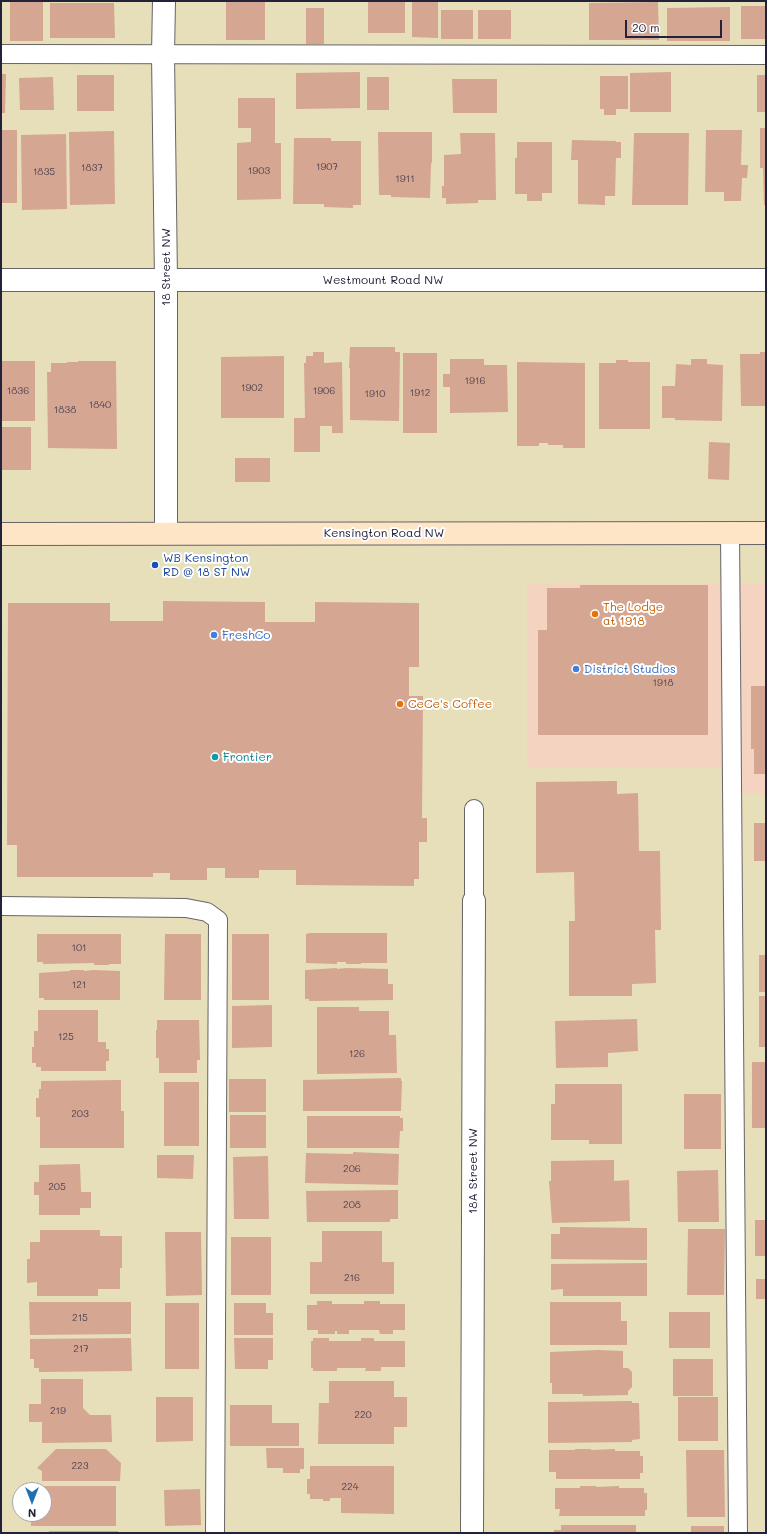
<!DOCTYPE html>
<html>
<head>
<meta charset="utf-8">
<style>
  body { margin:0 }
  #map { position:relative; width:767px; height:1534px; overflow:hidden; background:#e7dfba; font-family:Mali,sans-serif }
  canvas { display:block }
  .frame { position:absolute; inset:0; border:2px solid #22223b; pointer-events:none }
  .north { position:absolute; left:12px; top:1482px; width:40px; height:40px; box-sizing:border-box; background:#fff; border:1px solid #a7a7b1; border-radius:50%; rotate:180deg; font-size:11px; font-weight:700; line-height:16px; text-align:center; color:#22223b }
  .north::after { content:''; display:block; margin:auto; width:14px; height:18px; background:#1f6fb2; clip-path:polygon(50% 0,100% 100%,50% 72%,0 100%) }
  .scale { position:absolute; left:625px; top:20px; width:97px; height:18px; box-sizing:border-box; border:2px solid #22223b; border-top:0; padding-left:5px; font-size:12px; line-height:14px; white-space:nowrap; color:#22223b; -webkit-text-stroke:3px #fff; paint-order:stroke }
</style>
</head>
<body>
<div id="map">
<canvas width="767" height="1534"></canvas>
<div class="frame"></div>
<div class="north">N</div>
<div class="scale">20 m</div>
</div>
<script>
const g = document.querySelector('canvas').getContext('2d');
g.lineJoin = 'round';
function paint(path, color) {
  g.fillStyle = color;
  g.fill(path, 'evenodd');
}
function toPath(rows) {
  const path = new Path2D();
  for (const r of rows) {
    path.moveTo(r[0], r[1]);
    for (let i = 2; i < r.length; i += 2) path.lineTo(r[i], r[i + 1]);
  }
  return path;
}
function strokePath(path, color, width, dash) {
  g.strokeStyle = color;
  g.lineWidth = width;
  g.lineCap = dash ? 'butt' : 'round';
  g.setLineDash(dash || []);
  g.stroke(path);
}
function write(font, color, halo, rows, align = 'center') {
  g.font = font + ' Mali,sans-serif';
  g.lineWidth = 4;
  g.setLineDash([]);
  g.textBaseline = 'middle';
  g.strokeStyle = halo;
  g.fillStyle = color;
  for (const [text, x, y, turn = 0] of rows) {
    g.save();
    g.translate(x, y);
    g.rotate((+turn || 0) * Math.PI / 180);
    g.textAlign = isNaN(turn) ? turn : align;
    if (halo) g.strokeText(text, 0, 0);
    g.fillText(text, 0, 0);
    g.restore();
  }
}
paint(toPath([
  [766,583,766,794,730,793,729,767,527,767,527,584]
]), '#f5d3c1');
paint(toPath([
  [10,1,43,1,43,41,10,41],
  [226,1,265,1,265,40,226,40],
  [368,1,405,1,405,33,368,33],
  [412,1,438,1,438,38,412,37],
  [658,2,659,40,589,40,589,3],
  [50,3,114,3,115,38,50,38],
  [741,6,766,6,766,39,741,39],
  [730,7,730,41,667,41,667,8],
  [306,8,324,8,324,44,306,44],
  [441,10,473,10,473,39,441,39],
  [478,10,511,10,511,39,478,39],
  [360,72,360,108,296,109,296,73],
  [671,72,671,112,630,112,630,73],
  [1,74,6,74,5,113,1,113],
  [77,75,114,75,114,111,77,111],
  [757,75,766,75,766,112,757,112],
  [600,76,628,76,628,109,616,109,616,115,604,115,604,109,600,109],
  [53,77,54,110,20,110,19,78],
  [367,77,389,77,389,110,367,110],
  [452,79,497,79,497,113,453,113],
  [238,98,275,98,275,143,281,143,281,199,237,200,237,143,251,142,251,128,238,128],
  [760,128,766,128,766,205,764,205,763,168,760,168],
  [1,130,17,130,17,203,1,203],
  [706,130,742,130,741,165,748,165,747,178,742,178,741,201,724,201,724,192,705,192],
  [114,131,115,204,70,205,69,132],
  [378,132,432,132,432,162,431,164,430,198,391,197,391,195,379,195],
  [460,133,495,133,496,200,478,200,478,203,446,204,446,198,442,198,442,186,444,186,444,155,461,154],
  [634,133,689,133,688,205,632,205],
  [66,134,67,209,22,210,21,135],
  [294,138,331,138,331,141,361,141,361,205,353,205,353,208,324,207,324,204,293,204],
  [572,140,616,141,616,142,621,142,621,158,616,158,615,196,605,196,605,205,578,204,578,160,571,160],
  [517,142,552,142,552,193,542,193,542,201,527,201,527,194,515,194,515,158,517,158],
  [350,347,395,347,395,352,400,352,399,421,350,420,350,368,349,368],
  [313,352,324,352,324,363,342,362,343,433,332,433,332,426,320,426,320,452,294,452,294,418,305,418,304,363,306,363,306,356,313,356],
  [760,352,766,352,766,406,741,406,740,354,760,354],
  [403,353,437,353,437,433,403,433],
  [284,356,284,418,221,418,221,357],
  [450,359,484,359,484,365,507,365,508,412,450,413,450,387,443,387,443,374,450,374],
  [691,359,707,359,707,364,723,365,722,421,675,420,675,418,662,418,662,386,675,386,676,364,691,365],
  [616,360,628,360,628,362,650,362,650,429,599,429,599,363,616,363],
  [1,361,35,361,35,421,1,421],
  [78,361,116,361,117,449,48,448,47,372,51,372,51,363,67,363,67,362,78,362],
  [517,362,585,363,585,448,563,448,563,445,548,445,548,443,539,443,539,446,517,446],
  [1,427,31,427,31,470,1,470],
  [709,442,730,443,729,480,708,479],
  [235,458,270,458,270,482,235,482],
  [580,585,708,585,708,735,538,735,538,630,547,630,547,588,580,588],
  [163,601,265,602,265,622,315,622,315,602,419,603,419,667,409,667,409,696,423,696,422,818,427,818,427,842,419,842,419,879,414,879,414,886,296,885,296,870,259,870,259,878,225,878,225,868,207,868,207,880,170,880,170,873,153,873,153,877,17,877,17,845,7,845,8,603,110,603,110,621,163,621],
  [751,686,766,686,766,774,754,774,754,749,751,749],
  [617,781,617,794,638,793,639,851,660,851,661,930,655,930,656,983,632,984,632,996,569,996,569,921,575,921,574,872,536,873,536,782],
  [754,823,766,823,766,861,754,861],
  [310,933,387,933,387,963,361,963,361,964,346,964,346,962,337,962,337,964,306,963,306,934],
  [37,934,121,934,121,964,109,964,109,965,94,965,94,963,43,964,43,962,37,962],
  [165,934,201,934,201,1000,164,1000],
  [232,934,269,934,269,1000,232,1000],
  [759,955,766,955,766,992,759,992],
  [337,968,337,969,346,968,388,969,388,984,393,984,393,1000,309,1001,309,999,305,999,305,970],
  [70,970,84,970,84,971,93,970,120,971,120,1000,44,1000,44,998,39,998,39,973,70,971],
  [759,996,766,996,766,1047,759,1047],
  [272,1005,272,1047,232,1048,232,1006],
  [317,1007,359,1007,359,1011,389,1011,389,1035,396,1035,397,1073,317,1074],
  [38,1010,98,1010,98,1042,106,1042,106,1049,109,1049,109,1061,106,1061,106,1071,41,1071,41,1067,36,1067,36,1063,32,1063,32,1047,34,1047,34,1031,38,1031],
  [637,1019,638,1051,608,1053,608,1067,556,1068,555,1021],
  [157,1020,199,1020,200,1060,197,1060,197,1073,159,1073,159,1058,156,1058,156,1030,157,1030],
  [752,1062,766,1062,766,1128,752,1128],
  [401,1078,401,1081,402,1081,401,1111,303,1111,303,1080],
  [229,1079,266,1079,266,1112,229,1112],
  [121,1080,121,1111,124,1111,124,1148,40,1148,40,1117,36,1117,36,1098,39,1098,39,1089,41,1089,41,1081],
  [164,1082,199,1082,199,1146,164,1146],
  [555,1084,622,1084,622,1144,589,1144,589,1140,551,1140,551,1104,555,1104],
  [684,1094,721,1094,721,1149,684,1149],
  [230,1115,266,1115,266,1148,230,1148],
  [307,1116,400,1116,400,1118,403,1118,403,1131,400,1131,399,1148,307,1148],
  [353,1152,399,1154,398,1185,305,1183,306,1153,353,1154],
  [157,1155,194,1155,193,1179,157,1178],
  [268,1156,269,1219,234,1219,233,1157],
  [614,1160,614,1181,629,1180,630,1221,552,1223,549,1181,551,1181,551,1161],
  [80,1164,81,1192,91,1192,91,1208,80,1208,80,1215,39,1215,39,1195,34,1195,34,1182,39,1182,39,1165],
  [718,1170,719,1222,678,1222,677,1171],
  [398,1190,398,1219,390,1219,390,1222,307,1222,306,1191],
  [755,1220,766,1220,766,1256,755,1256],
  [560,1227,647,1228,647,1260,551,1259,551,1234,560,1234],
  [688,1229,725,1229,724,1295,687,1295],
  [40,1230,100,1230,100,1236,122,1236,122,1268,120,1268,120,1289,98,1289,98,1296,37,1296,37,1282,27,1283,27,1259,30,1259,30,1242,40,1242],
  [322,1231,382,1231,382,1262,394,1262,394,1294,310,1294,310,1262,322,1262],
  [165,1232,201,1232,202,1295,166,1296],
  [231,1237,271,1237,271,1295,231,1295],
  [647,1263,647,1296,563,1296,563,1289,551,1290,551,1264],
  [756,1279,766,1279,766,1299,756,1299],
  [317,1301,332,1301,332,1304,364,1304,364,1301,380,1301,380,1304,405,1304,405,1330,393,1330,393,1334,380,1334,379,1330,349,1330,349,1334,337,1334,337,1331,335,1331,335,1334,318,1334,318,1330,307,1330,307,1305,317,1305],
  [29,1302,131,1302,131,1334,30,1335],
  [550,1302,621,1302,621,1321,627,1321,627,1345,550,1345],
  [165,1303,199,1303,199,1369,165,1369],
  [234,1303,266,1303,266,1313,273,1313,273,1335,234,1335],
  [669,1312,710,1312,710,1348,669,1348],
  [131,1338,132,1371,39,1372,39,1368,34,1368,34,1359,30,1359,30,1339],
  [234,1338,273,1338,273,1360,268,1360,268,1369,235,1369],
  [313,1338,329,1338,329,1341,361,1341,361,1338,374,1338,374,1341,405,1341,405,1367,381,1367,381,1371,365,1371,366,1368,337,1368,337,1371,313,1371,313,1368,311,1368,311,1341,313,1341],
  [598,1350,623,1351,623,1368,628,1368,632,1372,632,1387,628,1391,628,1395,583,1396,583,1394,552,1394,552,1383,550,1383,550,1352],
  [673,1359,713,1359,713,1396,673,1396],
  [41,1379,83,1379,83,1408,90,1415,111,1415,112,1442,42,1443,42,1422,29,1422,29,1404,41,1404],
  [329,1381,394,1381,394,1397,407,1397,407,1427,394,1427,394,1444,318,1444,319,1403,329,1403],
  [156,1397,193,1397,193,1441,156,1442],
  [678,1397,718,1397,718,1441,678,1441],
  [632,1401,632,1403,639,1403,640,1439,632,1440,632,1442,548,1443,548,1402],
  [230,1405,272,1405,272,1423,299,1423,299,1446,230,1446],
  [266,1448,304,1448,304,1469,300,1469,300,1473,283,1473,283,1468,267,1468],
  [56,1449,106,1449,121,1463,120,1481,42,1481,42,1471,37,1468],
  [575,1449,591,1449,591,1450,615,1449,615,1451,640,1451,640,1456,643,1456,643,1473,640,1473,640,1479,556,1479,556,1472,549,1472,549,1450,575,1450],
  [686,1450,724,1450,725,1517,687,1517],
  [310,1466,394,1466,394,1514,341,1513,341,1498,330,1498,330,1501,323,1501,323,1499,310,1499,310,1494,307,1494,307,1479,310,1479],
  [31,1486,116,1486,116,1526,31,1526,31,1514,44,1514,44,1490,31,1490],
  [580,1486,596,1486,596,1487,619,1486,619,1488,644,1488,644,1493,647,1493,647,1510,645,1510,645,1516,559,1516,560,1509,555,1509,555,1488,580,1488],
  [200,1489,201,1525,165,1526,164,1490],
  [561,1525,636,1525,636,1533,554,1533,554,1530,561,1530],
  [691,1526,724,1526,724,1533,691,1533],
  [49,1531,118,1531,118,1533,49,1533]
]), '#d5a692');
const lane = toPath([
  [1,54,766,55],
  [730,532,738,1533],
  [474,809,474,901],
  [1,906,186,908,207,912,218,920,215,1533]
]);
const street = toPath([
  [164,1,163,54,166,280,166,533],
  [1,280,766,280],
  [472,1533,474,901]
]);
const secondary = toPath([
  [1,534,766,533]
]);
strokePath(lane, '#676467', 20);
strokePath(street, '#676467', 24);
strokePath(secondary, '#676467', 24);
strokePath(lane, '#fff', 18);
strokePath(street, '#fff', 22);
strokePath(secondary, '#fde5c5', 22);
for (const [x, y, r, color] of [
  [155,565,4,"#1a4fb4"],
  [595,614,4,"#e8710a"],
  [214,635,4,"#3f7fe0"],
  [576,669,4,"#3f7fe0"],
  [400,704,4,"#e8710a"],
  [215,757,4,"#0f9aa8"]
]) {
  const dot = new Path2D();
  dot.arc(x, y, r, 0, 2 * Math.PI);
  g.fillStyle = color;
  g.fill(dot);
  strokePath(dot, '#fff', 1.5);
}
write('10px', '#4f4351', null, [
  ["1907",327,167],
  ["1837",92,168],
  ["1903",259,171],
  ["1835",44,172],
  ["1911",405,179],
  ["1916",475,381],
  ["1902",252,388],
  ["1836",18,391],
  ["1906",324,391],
  ["1912",420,393],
  ["1910",375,394],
  ["1840",100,405],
  ["1838",65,410],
  ["1918",663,683],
  ["101",79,948],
  ["121",79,985],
  ["125",66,1037],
  ["126",357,1054],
  ["203",80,1114],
  ["206",352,1169],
  ["205",57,1187],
  ["208",352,1205],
  ["216",352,1278],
  ["215",80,1318],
  ["217",81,1349],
  ["219",58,1411],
  ["220",363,1415],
  ["223",80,1466],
  ["224",350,1487]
]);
write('12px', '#22223b', '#fff', [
  ["18 Street NW",166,267,-90],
  ["Westmount Road NW",383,280],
  ["Kensington Road NW",384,533],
  ["18A Street NW",473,1171,-90]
]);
write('12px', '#164399', '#fff', [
  ["WB Kensington",163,558],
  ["RD @ 18 ST NW",163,572]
], 'left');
write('12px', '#c56008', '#fff', [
  ["The Lodge",603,607],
  ["at 1918",603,621],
  ["CeCe's Coffee",408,704]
], 'left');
write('12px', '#366cbe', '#fff', [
  ["FreshCo",222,635],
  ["District Studios",584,669]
], 'left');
write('12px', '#0d838f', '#fff', [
  ["Frontier",223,757]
], 'left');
</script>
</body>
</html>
